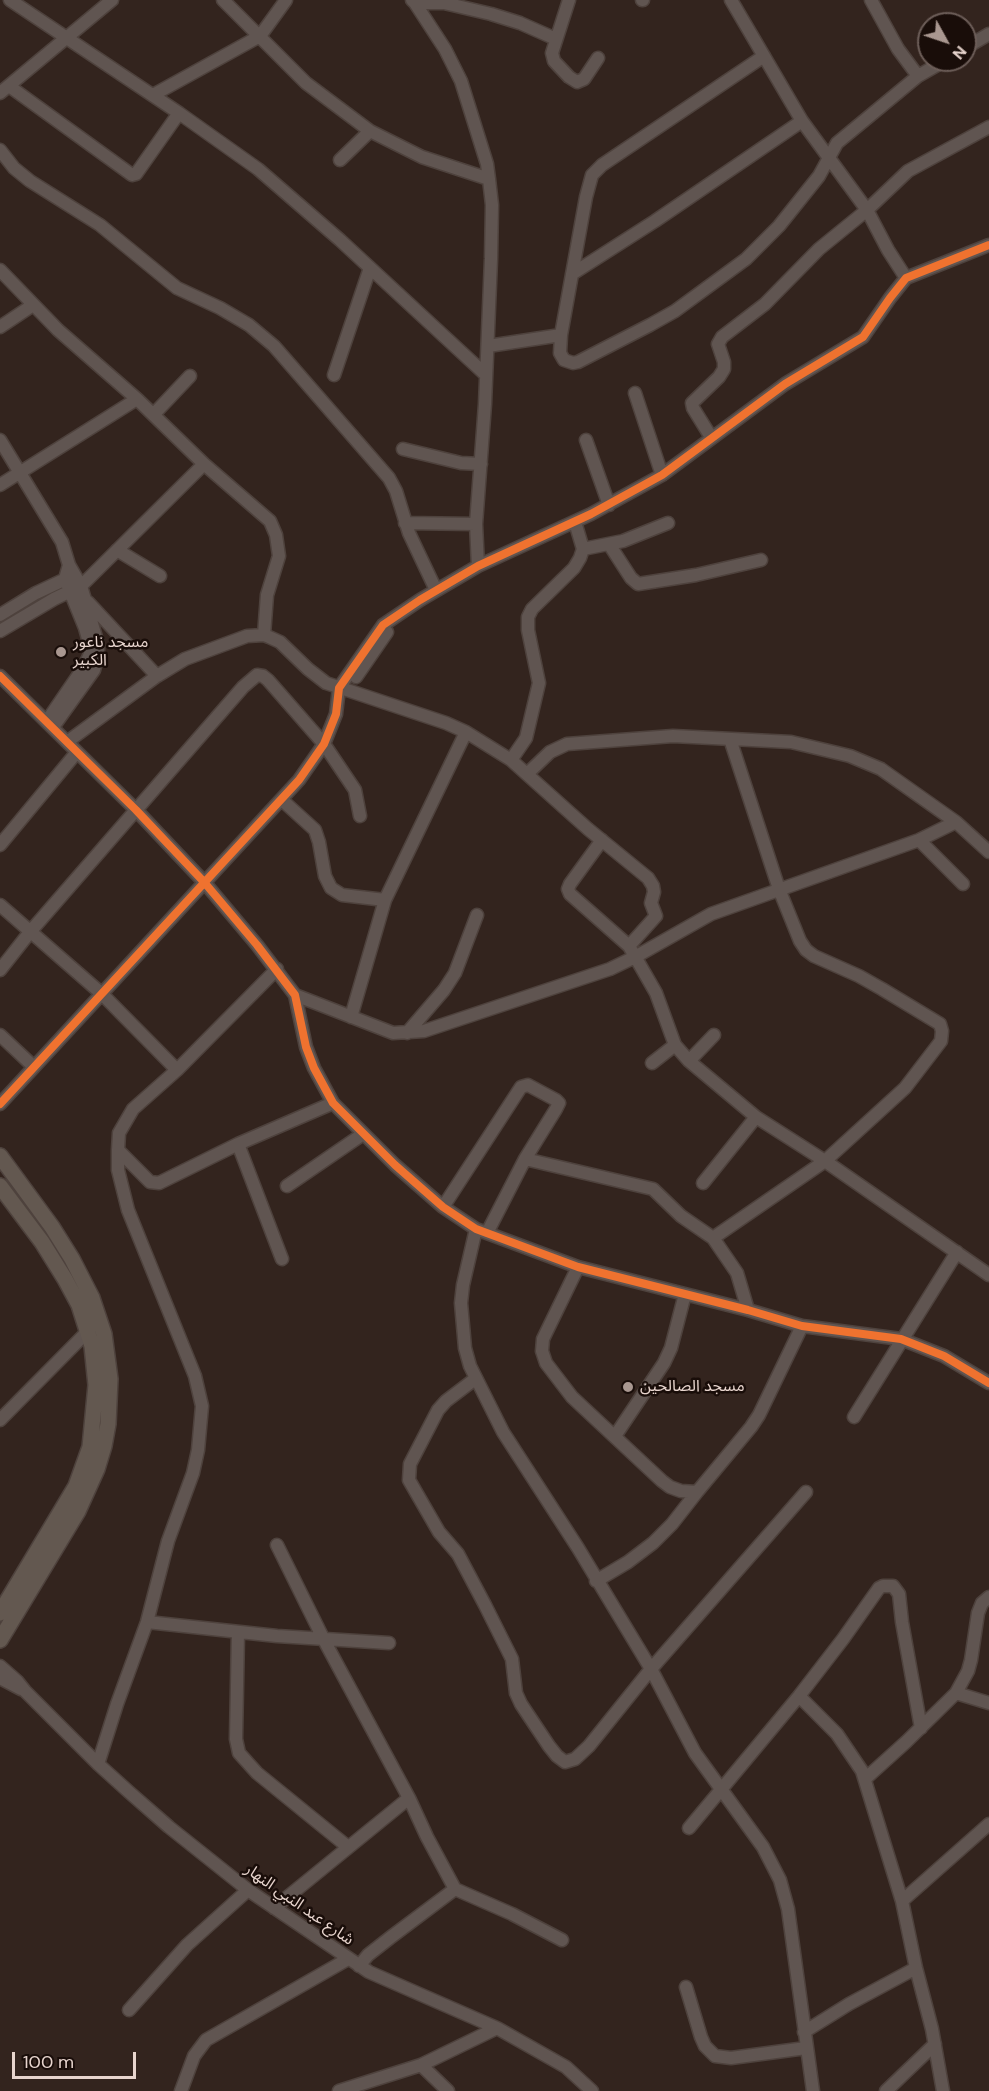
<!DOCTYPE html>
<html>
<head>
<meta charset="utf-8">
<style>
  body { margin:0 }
  #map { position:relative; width:989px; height:2091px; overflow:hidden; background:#33241e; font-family:"DM Sans",sans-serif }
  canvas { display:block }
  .north { position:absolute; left:917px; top:12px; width:60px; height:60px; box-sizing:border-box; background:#190d09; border:2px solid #6c5d58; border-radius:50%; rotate:130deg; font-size:16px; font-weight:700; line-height:24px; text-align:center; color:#e8d5ce }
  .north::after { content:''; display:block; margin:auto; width:21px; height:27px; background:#a99790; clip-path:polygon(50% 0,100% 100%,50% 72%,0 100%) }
  .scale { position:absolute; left:12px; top:2052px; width:124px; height:27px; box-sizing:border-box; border:3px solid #e8d5ce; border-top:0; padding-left:8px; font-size:18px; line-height:21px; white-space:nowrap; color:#e8d5ce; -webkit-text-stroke:4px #190d09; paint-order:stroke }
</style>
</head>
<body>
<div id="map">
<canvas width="989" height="2091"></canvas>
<div class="north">N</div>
<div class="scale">100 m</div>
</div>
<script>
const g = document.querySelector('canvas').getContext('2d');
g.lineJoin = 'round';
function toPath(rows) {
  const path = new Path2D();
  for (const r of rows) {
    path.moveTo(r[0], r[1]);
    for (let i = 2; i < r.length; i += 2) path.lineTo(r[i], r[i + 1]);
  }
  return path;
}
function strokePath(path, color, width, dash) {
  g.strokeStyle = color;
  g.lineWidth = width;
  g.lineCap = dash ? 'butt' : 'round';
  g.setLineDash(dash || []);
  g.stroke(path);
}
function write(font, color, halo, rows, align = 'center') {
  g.font = font + ' "DM Sans","Noto Sans Arabic",sans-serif';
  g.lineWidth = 5;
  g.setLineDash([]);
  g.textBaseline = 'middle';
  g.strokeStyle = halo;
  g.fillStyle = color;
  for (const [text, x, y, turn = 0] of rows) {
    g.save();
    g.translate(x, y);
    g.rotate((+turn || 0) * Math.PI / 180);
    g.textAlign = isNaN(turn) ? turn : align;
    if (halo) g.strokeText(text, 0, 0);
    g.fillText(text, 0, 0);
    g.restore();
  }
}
const minor = toPath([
  [10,0,179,113,258,169,340,240,486,375],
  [223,0,306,83,370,131,422,157,489,179],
  [412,0,415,3,445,49,461,81,487,164,489,179,492,205,491,259,485,404,476,524,478,566],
  [569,0,552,53,554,61,569,77,577,82,584,79,598,58],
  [642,0,643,0],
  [731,0,802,121,867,210,888,250,906,278],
  [871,0,898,49,918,76,946,60],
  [415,3,444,3,491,14,520,23,556,39],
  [965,48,989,34],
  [764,56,602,165,592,175,586,197,561,335,560,353,564,360,573,363,578,362,650,325,675,311,746,259,779,226,819,176,837,143,918,76],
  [9,86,132,175,136,174,179,113],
  [0,93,112,0],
  [153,95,260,36,286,0],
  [0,150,14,168,30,181,100,225,177,288,220,308,249,325,274,346,389,478,396,491,409,533,436,590],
  [340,160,370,131],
  [0,270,58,330,137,399,204,464,270,521,276,535,279,556,267,595,264,635],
  [572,274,655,221,802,121],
  [0,327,33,305],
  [488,346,561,335],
  [334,375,370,268],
  [635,393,662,475],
  [154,414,190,376],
  [711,437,693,408,692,403,719,377,724,369,724,362,718,344,722,337,765,304,819,249,867,210,908,171,989,127],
  [0,440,62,542,69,565,81,586,98,644,98,655,94,670,53,727],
  [586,440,609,505],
  [403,449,461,463,481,464],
  [0,485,137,399],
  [405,523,476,524],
  [609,544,631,578,638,584,696,575,761,560],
  [583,549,623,541,668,523],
  [117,550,160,576],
  [88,602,157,676],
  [0,615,36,593,72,576],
  [0,631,54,599,81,586,204,464],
  [0,676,136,810,204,882,257,945,295,995,306,1047,314,1068,333,1103,395,1165,443,1207,476,1229,578,1267,748,1310,802,1326,901,1339,944,1356,989,1383],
  [356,677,387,632],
  [47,721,84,667,90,654,90,646,85,628,65,579,69,565],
  [67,742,157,676,185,659,247,636,264,635,269,637,280,642,308,669,326,683,446,723,466,732,511,760,588,829,648,878,653,886,654,892,651,903,656,916,629,946],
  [511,760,526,738,539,683,528,630,528,617,532,609,574,568,580,558,583,549,575,522],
  [527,774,550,752,567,744,673,736,791,742,850,756,881,769,956,822,989,852],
  [282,800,315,830,319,842,325,876,331,888,342,895,385,900],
  [602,840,570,884,568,889,570,894,629,946,656,993,675,1045,689,1061,756,1117,825,1161,989,1275],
  [919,840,963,884],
  [0,845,77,752],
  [0,905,102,994,177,1070],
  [277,969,177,1070,133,1109,119,1133,118,1150,150,1182,159,1183,238,1144,333,1103],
  [0,970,30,932,176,764,243,687,257,675,263,676,268,680,324,744,355,790,360,816],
  [295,995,393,1033,424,1031,610,969,635,957,711,914,919,840,956,822],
  [351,1017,385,900,466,732],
  [407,1033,444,990,455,973,477,915],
  [0,1035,34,1067],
  [689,1061,714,1035],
  [652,1063,675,1045],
  [0,1104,299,780,324,744,336,714,339,688,383,625,420,600,478,566,591,514,662,475,785,384,863,337,890,298,906,278,989,245],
  [238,1144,282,1259],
  [525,1159,653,1189,681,1216,713,1238,737,1273,748,1310],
  [703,1183,756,1117],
  [287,1186,363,1134],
  [443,1207,521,1087,528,1085,556,1100,559,1103,556,1109,525,1159,487,1233],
  [476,1229,463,1285,461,1303,465,1348,470,1366,503,1432,578,1548,651,1669,695,1753,763,1847,780,1880,788,1909,813,2091],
  [713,1238,825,1161,905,1088,941,1041,942,1031,940,1024,882,989,859,976,814,956,806,950,800,941,779,889,730,739],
  [578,1267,543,1339,542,1351,546,1363,572,1397,662,1481,670,1487,681,1491,697,1492,751,1427,759,1415,802,1326],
  [475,1379,446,1401,438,1410,410,1464,409,1480,439,1532,458,1554,485,1605,512,1659,516,1693,521,1704,549,1746,557,1756,565,1762,575,1759,589,1746,651,1669,806,1492],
  [854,1417,957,1252],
  [0,1420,88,1331],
  [615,1436,664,1363,671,1348,685,1294],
  [277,1545,324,1640,409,1798,427,1837,455,1889,512,1914,562,1940],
  [596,1581,628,1562,653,1543,672,1524,697,1492],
  [147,1622,277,1636,389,1643],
  [238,1632,236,1739,239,1753,257,1773,348,1847],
  [0,1666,17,1681,25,1691,98,1764,129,1792,169,1827,248,1890,369,1972,497,2028,566,2067,592,2091],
  [0,1678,21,1689],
  [956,1693,989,1703],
  [799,1696,837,1734,862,1771,902,1901,916,1968,932,2029,943,2091],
  [98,1764,117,1704,147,1622,168,1541,193,1473,198,1450,202,1406,195,1376,128,1210,118,1170,118,1150],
  [865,1779,906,1742,956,1693,968,1671,971,1660,978,1613,982,1603,989,1597],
  [689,1828,799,1696,843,1639,879,1588,883,1586,893,1586,899,1594,902,1622,921,1728],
  [902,1901,989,1824],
  [274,1908,409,1798],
  [359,1966,368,1955,391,1937,455,1889],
  [686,1987,701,2037,705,2046,715,2056,731,2058,806,2048],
  [129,2010,187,1945,248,1890],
  [804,2032,849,2004,916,1968],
  [421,2065,448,2091],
  [181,2091,194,2056,206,2040,348,1959],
  [339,2091,421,2065,497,2028],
  [886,2091,935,2044]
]);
const major = toPath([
  [0,1156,52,1227,72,1259,92,1298,104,1334,110,1379,108,1424,104,1446,97,1469,78,1511,0,1640],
  [0,1186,42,1242,65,1279,79,1305,92,1346,96,1385,90,1447,76,1486,0,1613]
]);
strokePath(minor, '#4e423d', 15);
strokePath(major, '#4e423d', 18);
strokePath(minor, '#605551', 12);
strokePath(major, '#635850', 15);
strokePath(toPath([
  [0,676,136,810,204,882,257,945,295,995,306,1047,314,1068,333,1103,395,1165,443,1207,476,1229,578,1267,748,1310,802,1326,901,1339,944,1356,989,1383],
  [0,1104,299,780,324,744,336,714,339,688,383,625,420,600,478,566,591,514,662,475,785,384,863,337,890,298,906,278,989,245]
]), '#ef722f', 8);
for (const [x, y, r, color] of [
  [61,652,6,"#a99790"],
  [628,1387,6,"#a99790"]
]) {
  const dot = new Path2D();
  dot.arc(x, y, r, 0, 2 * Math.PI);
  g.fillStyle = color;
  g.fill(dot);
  strokePath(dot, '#190d09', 2);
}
write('16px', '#e8d5ce', '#190d09', [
  ["مسجد ناعور",73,643],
  ["الكبير",73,661],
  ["مسجد الصالحين",640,1387]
], 'left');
write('16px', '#e8d5ce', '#190d09', [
  ["شارع عبد النبي النهار",299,1905,35]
]);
</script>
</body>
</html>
